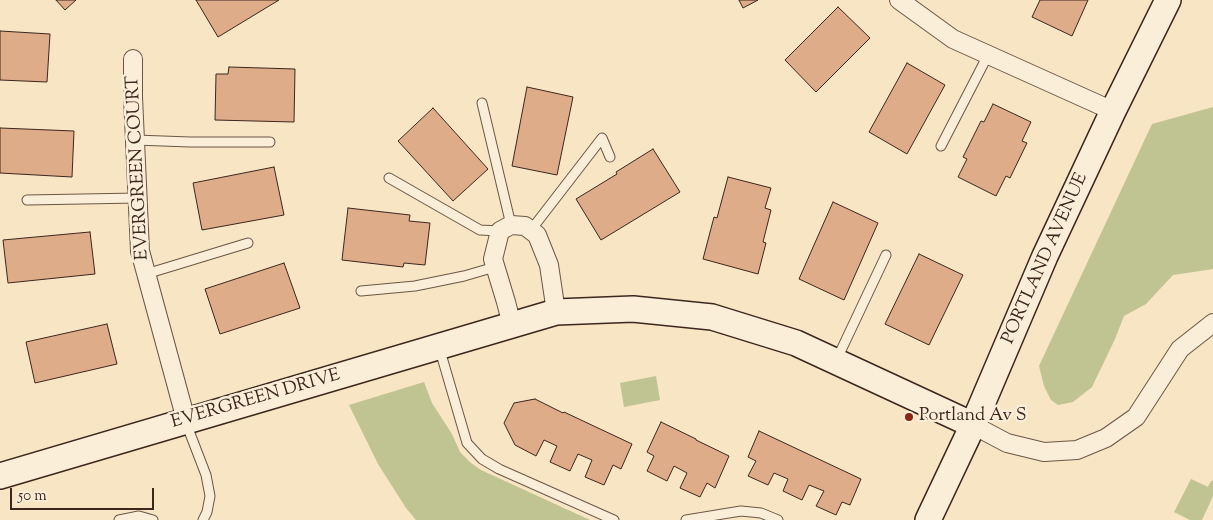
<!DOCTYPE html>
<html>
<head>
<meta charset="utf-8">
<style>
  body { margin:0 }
  #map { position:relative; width:1213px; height:520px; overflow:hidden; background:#f8e5c3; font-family:"Sorts Mill Goudy",serif }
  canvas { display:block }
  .scale { position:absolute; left:10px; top:488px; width:144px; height:22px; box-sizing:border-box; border:2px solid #3c261e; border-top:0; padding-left:6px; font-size:15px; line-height:18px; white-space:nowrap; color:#3c261e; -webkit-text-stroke:4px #faeed8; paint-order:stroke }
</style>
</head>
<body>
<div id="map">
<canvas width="1213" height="520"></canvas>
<div class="scale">50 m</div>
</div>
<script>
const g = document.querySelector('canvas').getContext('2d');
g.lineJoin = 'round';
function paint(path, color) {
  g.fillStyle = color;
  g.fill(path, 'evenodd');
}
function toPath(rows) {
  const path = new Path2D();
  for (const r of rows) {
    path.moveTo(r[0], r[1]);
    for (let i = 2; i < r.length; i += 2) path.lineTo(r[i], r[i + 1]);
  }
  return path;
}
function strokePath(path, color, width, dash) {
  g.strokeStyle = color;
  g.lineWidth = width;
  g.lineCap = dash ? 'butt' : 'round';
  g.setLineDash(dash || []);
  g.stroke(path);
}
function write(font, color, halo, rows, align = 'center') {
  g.font = font + ' "Sorts Mill Goudy",serif';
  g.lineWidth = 5;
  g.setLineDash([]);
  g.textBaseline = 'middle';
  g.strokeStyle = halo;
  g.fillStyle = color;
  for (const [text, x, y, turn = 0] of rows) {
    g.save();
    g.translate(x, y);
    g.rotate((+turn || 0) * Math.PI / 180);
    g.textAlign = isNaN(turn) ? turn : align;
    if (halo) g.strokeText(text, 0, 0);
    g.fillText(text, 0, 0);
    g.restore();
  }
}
paint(toPath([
  [1213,107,1213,269,1173,275,1146,304,1124,316,1115,339,1092,387,1073,402,1058,405,1051,400,1044,386,1039,366,1152,124],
  [656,376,660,400,624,407,620,383],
  [424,382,432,403,452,434,460,452,471,463,481,470,590,520,416,520,406,508,378,464,349,405],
  [1191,479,1208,487,1211,481,1213,481,1213,496,1202,520,1190,520,1174,512]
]), '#c0c392');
const building = toPath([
  [56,0,76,0,65,10,56,0],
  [196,0,279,0,218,37,196,0],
  [739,0,758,0,743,8,739,0],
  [1040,0,1088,0,1072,36,1032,17,1040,0],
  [838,7,870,38,816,92,785,60,838,7],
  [0,31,50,34,47,82,0,80,0,31],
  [907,63,945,85,907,154,869,132,907,63],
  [229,67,295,69,294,122,215,120,216,74,228,74,229,67],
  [527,87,573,97,557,175,512,166,527,87],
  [993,104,1031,122,1022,141,1027,143,1010,178,1006,176,996,196,958,177,967,159,963,157,981,121,984,122,993,104],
  [433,108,488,169,453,201,398,141,433,108],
  [0,128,74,131,72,177,0,173,0,128],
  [653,149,680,192,601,240,576,199,617,174,616,172,653,149],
  [274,167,284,215,202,230,193,183,274,167],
  [728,177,771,188,765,208,771,210,763,242,766,243,758,274,703,259,714,217,717,218,728,177],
  [833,202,878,223,844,300,799,279,833,202],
  [348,208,410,215,409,221,430,223,425,265,404,263,403,267,342,260,348,208],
  [90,232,95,274,8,283,3,240,90,232],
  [919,254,963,275,929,345,885,324,919,254],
  [284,263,300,308,220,334,205,289,284,263],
  [107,324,117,364,35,383,26,342,107,324],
  [535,399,563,413,564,412,632,444,621,469,613,465,604,485,585,477,592,460,578,454,570,471,550,462,557,446,544,440,536,456,515,445,504,423,514,403,535,399],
  [661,422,696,439,696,440,729,456,715,488,707,483,700,497,680,488,687,473,674,466,667,481,647,471,654,456,647,452,661,422],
  [759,431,861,479,850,505,842,502,836,515,816,506,824,491,809,485,802,500,783,491,788,479,774,473,768,485,748,476,756,461,748,457,759,431]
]);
paint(building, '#deac89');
strokePath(building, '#3c261e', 1);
const lane = toPath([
  [482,103,511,225],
  [135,140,190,142,270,142],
  [941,146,988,55],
  [389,178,480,230,500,231],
  [27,200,138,198],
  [531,230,602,138,610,157],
  [146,274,248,243],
  [361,291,415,286,464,276,495,267],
  [439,347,467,443,482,459,499,469,614,520],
  [836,361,886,255],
  [186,423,206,475,210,496,207,512,203,520],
  [119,520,139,516,153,520],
  [686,520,741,511,761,513,778,520]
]);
const street = toPath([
  [899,0,953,39,1113,111],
  [133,59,133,97,140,251,186,420],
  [512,325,506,302,493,259,500,231,511,225,525,226,537,235,549,265,556,312],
  [973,425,1007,443,1044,452,1077,450,1106,438,1136,417,1180,349,1213,323]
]);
const secondary = toPath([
  [0,476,556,312,633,309,712,317,796,343,973,425],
  [928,520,973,425,1045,256,1113,111,1168,0]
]);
strokePath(lane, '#6b5647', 11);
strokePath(street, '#6b5647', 20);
strokePath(secondary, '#3c261e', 28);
strokePath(lane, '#faeed8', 9);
strokePath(street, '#faeed8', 18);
strokePath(secondary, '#faeed8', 25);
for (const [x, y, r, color] of [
  [909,417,5,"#8f2418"]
]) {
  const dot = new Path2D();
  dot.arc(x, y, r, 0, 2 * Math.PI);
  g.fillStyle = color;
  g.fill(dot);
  strokePath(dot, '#faeed8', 2);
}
write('18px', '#3c261e', '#faeed8', [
  ["EVERGREEN COURT",139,168,-93],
  ["PORTLAND AVENUE",1046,259,-66],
  ["EVERGREEN DRIVE",256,400,-16]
]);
write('18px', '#3c261e', '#faeed8', [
  ["Portland Av S",919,417]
], 'left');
</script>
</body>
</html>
